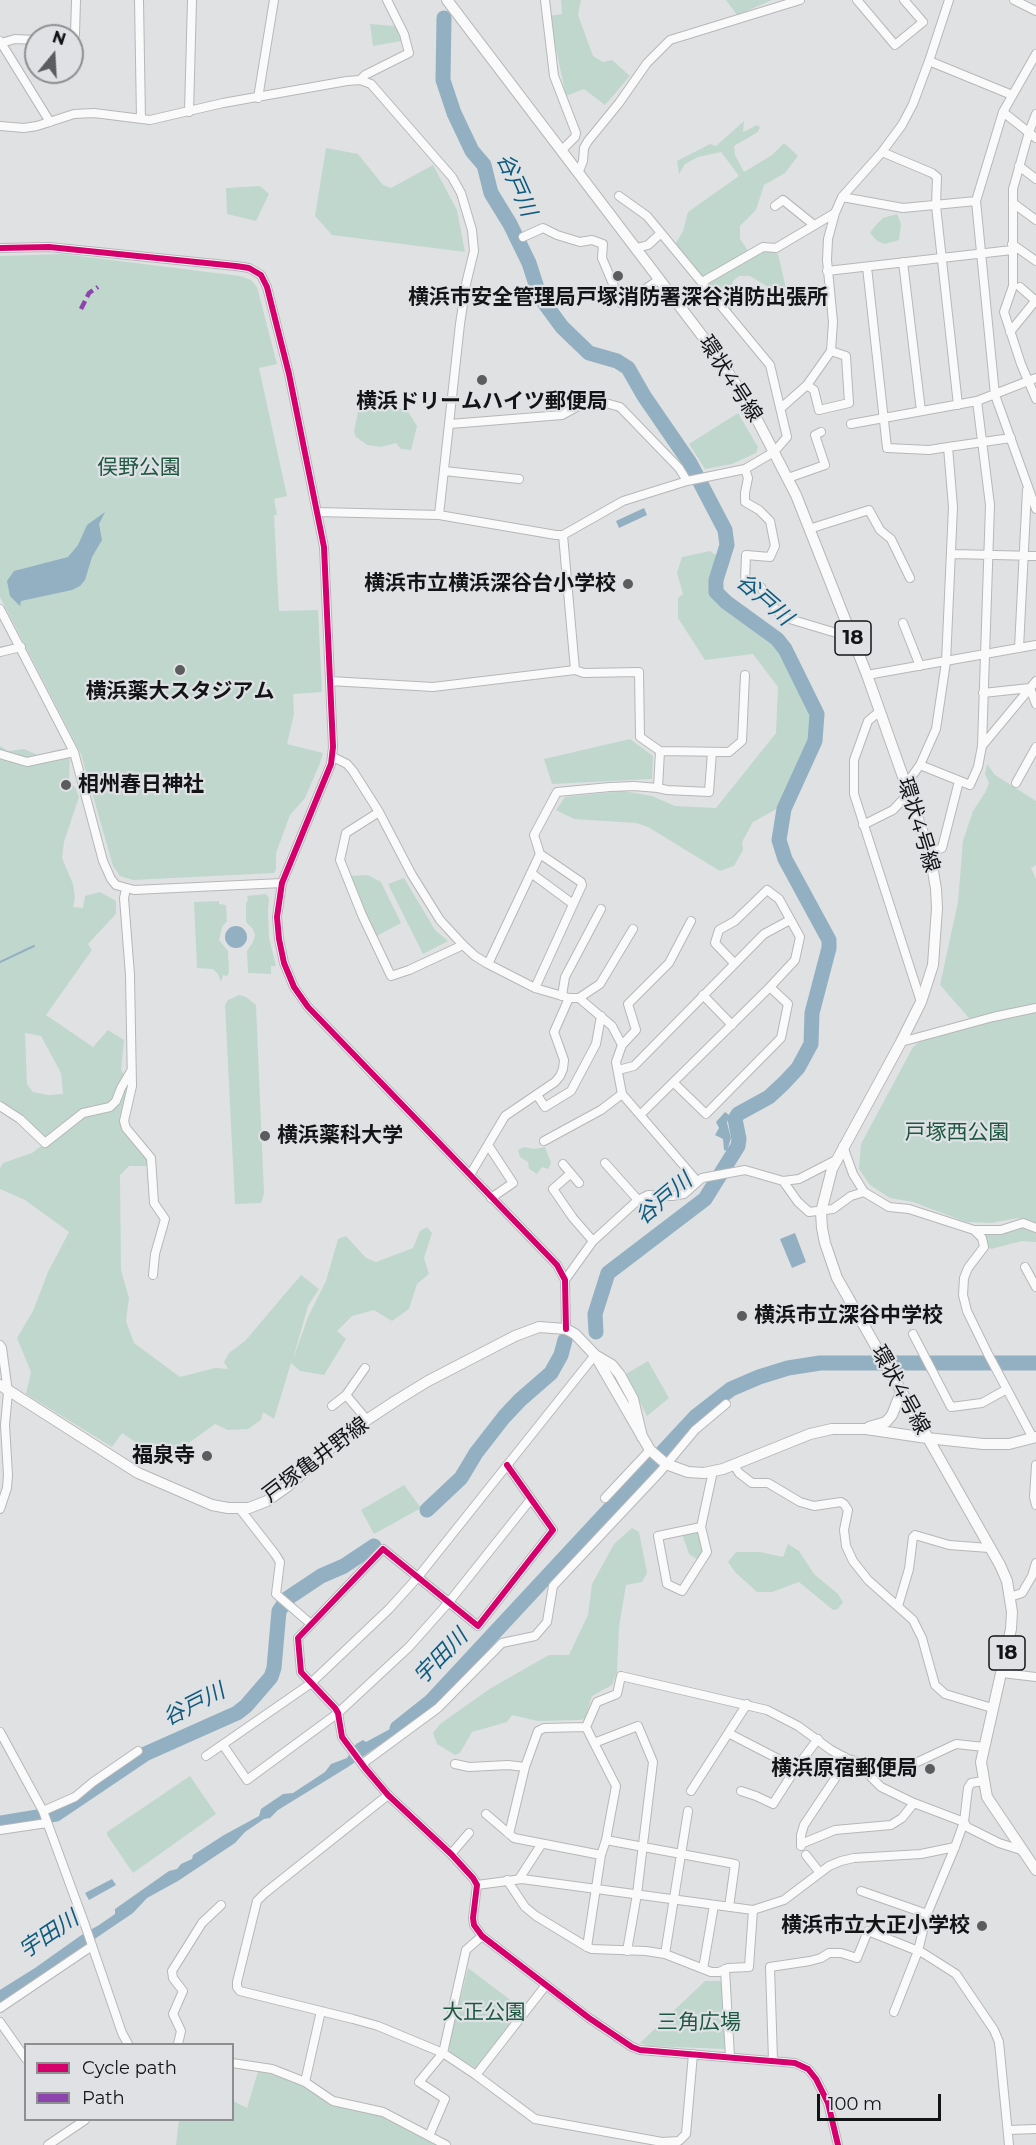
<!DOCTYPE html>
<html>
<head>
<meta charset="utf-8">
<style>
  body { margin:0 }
  #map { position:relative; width:1036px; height:2145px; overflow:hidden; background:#e0e1e3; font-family:Montserrat,sans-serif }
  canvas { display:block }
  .legend { position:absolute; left:24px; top:2043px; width:210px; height:78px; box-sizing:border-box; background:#dfe1e4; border:2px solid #8d8f91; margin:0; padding:8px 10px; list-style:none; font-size:18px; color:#131415 }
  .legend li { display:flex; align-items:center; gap:12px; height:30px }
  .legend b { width:30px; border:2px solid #8d8f91 }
  .north { position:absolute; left:24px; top:24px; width:60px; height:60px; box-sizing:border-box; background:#dfe1e4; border:2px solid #8d8f91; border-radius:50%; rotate:18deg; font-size:16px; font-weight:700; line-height:24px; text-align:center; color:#131415 }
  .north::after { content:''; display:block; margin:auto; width:21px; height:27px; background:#5b5c5d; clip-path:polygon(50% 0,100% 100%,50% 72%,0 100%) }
  .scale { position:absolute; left:817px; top:2094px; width:124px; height:27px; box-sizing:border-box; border:3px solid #131415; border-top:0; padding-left:8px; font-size:18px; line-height:21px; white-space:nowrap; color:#131415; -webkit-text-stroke:4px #dfe1e4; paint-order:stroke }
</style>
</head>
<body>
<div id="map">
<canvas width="1036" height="2145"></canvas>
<ul class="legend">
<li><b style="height:8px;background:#d6006c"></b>Cycle path</li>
<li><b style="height:8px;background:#8e44ad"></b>Path</li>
</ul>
<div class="north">N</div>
<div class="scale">100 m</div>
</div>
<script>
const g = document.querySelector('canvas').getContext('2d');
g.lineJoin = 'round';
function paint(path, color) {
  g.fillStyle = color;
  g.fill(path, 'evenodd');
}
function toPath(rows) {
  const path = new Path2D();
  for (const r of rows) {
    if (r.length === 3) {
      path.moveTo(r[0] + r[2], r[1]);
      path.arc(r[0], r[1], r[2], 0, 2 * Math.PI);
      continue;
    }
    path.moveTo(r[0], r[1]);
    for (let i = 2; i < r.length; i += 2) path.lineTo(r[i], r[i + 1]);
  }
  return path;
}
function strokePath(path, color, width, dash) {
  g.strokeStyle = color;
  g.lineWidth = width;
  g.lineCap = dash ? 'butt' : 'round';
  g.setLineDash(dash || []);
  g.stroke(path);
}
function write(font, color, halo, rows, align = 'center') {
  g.font = font + ' Montserrat,"Noto Sans JP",sans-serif';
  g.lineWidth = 4.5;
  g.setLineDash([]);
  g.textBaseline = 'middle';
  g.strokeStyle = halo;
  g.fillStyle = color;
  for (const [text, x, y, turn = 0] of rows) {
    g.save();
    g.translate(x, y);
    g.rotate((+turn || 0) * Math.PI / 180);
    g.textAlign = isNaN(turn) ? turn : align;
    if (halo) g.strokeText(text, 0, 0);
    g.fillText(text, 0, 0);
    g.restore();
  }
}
paint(toPath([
  [561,0,581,0,578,15,593,56,603,62,612,60,630,76,605,105,584,89,566,96,549,16,562,14],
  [726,0,772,0,737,15],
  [370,24,396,26,401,41,373,46],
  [744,121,743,132,757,125,760,127,758,132,734,146,735,155,744,172,772,155,784,143,798,156,785,173,764,185,756,210,740,226,740,239,751,255,766,248,778,254,787,293,783,296,750,276,739,276,733,281,731,288,739,301,730,311,673,248,683,231,688,212,739,176,721,152,698,157,685,164,679,174,677,161,710,144,716,146],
  [326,148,358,154,383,185,391,188,433,165,457,210,465,252,332,235,315,216],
  [260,186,269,194,256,221,227,214,226,188],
  [897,214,901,224,899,240,885,244,877,241,870,233,875,226,883,218],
  [63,254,240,276,251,280,257,287,277,364,259,368,287,496,274,499,277,515,274,515,279,611,318,610,322,692,293,694,294,714,287,744,323,753,320,763,305,798,290,815,276,853,276,869,274,873,133,880,120,876,113,866,81,754,0,597,0,256],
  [363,404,387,405,407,410,417,426,411,450,401,449,396,443,381,447,367,445,356,437,354,432,358,411],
  [738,413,758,447,756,453,732,464,705,469,689,444],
  [710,551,722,559,716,580,716,592,726,602,777,639,785,649,814,721,812,739,780,807,753,822,742,842,743,850,734,866,720,871,648,827,636,823,574,819,556,810,565,797,623,791,652,796,675,806,716,808,776,733,778,687,753,654,705,660,678,618,678,598,683,594,677,573,682,557],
  [630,739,653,756,652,779,552,784,544,759],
  [0,746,8,751,24,749,38,755,61,749,70,753,69,779,76,789,79,797,64,842,62,858,73,884,75,898,73,907,83,908,85,896,100,892,116,901,116,914,88,944,92,950,46,1015,93,1047,108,1030,124,1040,121,1070,132,1086,124,1121,152,1166,129,1166,120,1175,121,1270,129,1298,126,1321,134,1343,180,1377,215,1368,228,1369,224,1362,229,1353,245,1341,301,1275,319,1289,308,1306,292,1362,308,1317,326,1281,338,1239,346,1236,366,1258,376,1262,413,1248,420,1231,427,1227,432,1233,424,1258,429,1274,417,1284,409,1309,392,1321,374,1310,352,1316,337,1331,346,1339,324,1375,300,1371,291,1363,274,1419,263,1412,261,1420,248,1429,228,1430,215,1424,176,1452,171,1466,122,1433,112,1447,26,1394,31,1372,17,1338,33,1311,48,1272,69,1232,25,1200,0,1189,0,1168,3,1163,32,1153,45,1143,0,1106],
  [25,1033,41,1036,61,1073,63,1094,48,1095,33,1092,27,1084],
  [987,764,995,775,1036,801,1036,865,1031,868,1036,879,1036,1007,993,1017,969,1018,940,985,958,902,963,841,973,811,986,791,989,783,985,774],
  [368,875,381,882,401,923,375,937,350,876],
  [404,878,435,930,448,941,423,954,388,884],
  [266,894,269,898,268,912,269,938,276,966,271,966,271,974,248,973,247,951,253,942,255,935,253,929,246,922,246,903,248,900,247,896],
  [219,901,219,904,226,905,227,921,222,927,219,940,228,951,229,972,227,976,223,975,221,982,218,974,213,969,197,968,194,902],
  [239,995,246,997,256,1005,264,1194,261,1203,235,1204,225,1005,228,1000],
  [1036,1012,1036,1226,1018,1218,991,1223,966,1222,913,1202,890,1198,870,1185,859,1169,861,1144,913,1047,919,1042,983,1023],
  [524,1147,534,1149,545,1147,551,1163,548,1169,542,1167,537,1174,529,1169,528,1162,520,1157,518,1150],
  [1023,1226,1034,1229,1036,1233,1036,1242,1022,1241,991,1249,987,1246,986,1232],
  [648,1361,669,1398,647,1416,626,1374],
  [404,1485,421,1508,374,1534,361,1510],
  [632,1528,639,1532,647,1573,642,1582,626,1585,619,1627,617,1672,612,1685,592,1696,585,1719,579,1720,538,1721,512,1715,507,1722,472,1732,460,1753,455,1755,437,1744,433,1733,440,1724,491,1688,549,1655,569,1655,588,1615,592,1584,614,1544],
  [697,1530,703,1553,698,1560,689,1554,682,1534],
  [788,1544,799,1551,814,1574,838,1594,843,1602,838,1609,833,1610,799,1582,772,1592,757,1592,735,1572,728,1562,736,1552,760,1552,783,1557],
  [190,1776,216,1814,133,1873,107,1835,107,1832],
  [468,1968,521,2008,477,2069,450,2052,449,2045],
  [705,1981,723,1981,725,2049,649,2046,640,2043],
  [259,2068,272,2069,333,2101,363,2107,444,2145,176,2145,179,2120,232,2120,233,2101,247,2108]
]), '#c0d7cd');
paint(toPath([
  [644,508,647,515,619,528,616,521],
  [105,512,99,524,102,540,92,557,85,580,80,586,72,590,21,601,20,606,10,596,7,581,14,571,68,557,78,545,87,525],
  [236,937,11],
  [725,1112,729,1115,727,1123,731,1138,727,1151,724,1150,723,1139,715,1135,719,1128,716,1122],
  [795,1233,806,1262,792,1268,780,1239],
  [416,1715,391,1737,348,1767,278,1810,270,1818,264,1819,245,1832,235,1843,178,1881,147,1898,133,1913,0,2003,0,1990,3,1988,35,1968,80,1936,99,1925,115,1914,115,1909,169,1871,177,1869,181,1864,192,1859,193,1855,224,1835,259,1816,261,1809,283,1794,293,1793,325,1772,331,1764,347,1758,356,1744,363,1740,366,1742],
  [112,1879,116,1885,89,1900,85,1893]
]), '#92b0c2');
strokePath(toPath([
  [0,962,34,946]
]), '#92b0c2', 2);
strokePath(toPath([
  [444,18,443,80,454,113,472,151,484,165,491,193,510,224,529,263,540,297,562,327,589,353,617,361,628,368,644,396,690,463,725,530,727,545,716,580,716,592,726,602,777,639,785,649,817,714,815,741,784,809,779,840,785,859,829,940,829,948,812,1013,811,1044,798,1068,784,1083,769,1097,738,1114,735,1119,739,1139,738,1146,705,1199,608,1273,595,1314,596,1332],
  [427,1510,461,1478,476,1453,504,1417,520,1400,551,1373,561,1355,565,1340],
  [397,1728,431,1701,695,1417,731,1389,759,1377,788,1368,820,1363,1036,1363],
  [0,1823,56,1814,145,1754,237,1713,246,1706,271,1677,274,1668,279,1611,288,1598,321,1576,344,1566,374,1546]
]), '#92b0c2', 15);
const minor = toPath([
  [139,0,141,119],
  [545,0,554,76,576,133,575,137,562,150],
  [857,0,895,45,923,22,904,0],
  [1014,0,1036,11],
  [72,38,75,35,76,0],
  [0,41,50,122],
  [1,43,15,39,36,40],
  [1036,54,1003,112,976,201,995,395,1036,509],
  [929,61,1012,95],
  [360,80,365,75,409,53,404,34,387,0],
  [258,98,274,0],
  [189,112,192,0],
  [1003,112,1036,138],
  [1036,114,1029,132,1013,189,1013,286,1004,312,1021,364,1036,399],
  [0,126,24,128,37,126,74,114,94,113,150,120,223,103,347,81,360,80,371,84,452,177,461,193,472,230,474,251,466,284,460,324,439,515],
  [882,152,932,173,937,177,936,206,958,405],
  [1019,166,1036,179],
  [579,171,583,161,584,148,588,141,619,103,647,63,670,40,800,0],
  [619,196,647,216,661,233],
  [842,197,903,208,976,201],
  [1013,203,1036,220],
  [775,206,783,200,814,225],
  [523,237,543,228,557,235,580,242,592,240,603,244,602,258,621,303,626,302,660,279],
  [1012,244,1036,261],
  [0,248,49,247,236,266,249,268,261,275,267,287,289,374,324,547,333,747,331,764,282,883,277,917,279,939,284,963,294,987,308,1007,557,1265,565,1280,566,1329],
  [903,262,921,411],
  [867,267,887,448,929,450,948,447],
  [827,271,1012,250],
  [702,282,763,247,776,248,835,213],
  [1020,287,1036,301],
  [1010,332,1036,300],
  [807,385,814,390,819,410,849,403,846,356,831,351],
  [781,408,807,385,831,351,833,322,827,260,828,239,835,213,842,197,882,152,902,125,913,104,929,61,949,0],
  [450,424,562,415,591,399,620,407,679,468,687,481],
  [851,424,977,401,1036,378],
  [745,469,748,478,745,493,745,502,759,510,770,521,775,546,770,557,746,555,745,582,761,587,768,601,783,617,853,638],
  [444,471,519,479],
  [788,478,825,465,815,435,821,432],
  [318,512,439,515,556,535,563,535,623,501,687,481,745,469,774,452,787,437,770,365,661,233,648,245,637,248],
  [809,529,869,510,880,530,891,539,910,578],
  [952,554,1036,556],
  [0,609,74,752,103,861,111,879,116,885,134,890,282,883],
  [903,623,920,666],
  [1019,648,1027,490],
  [0,652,21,647],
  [867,675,1036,645],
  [330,681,433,687,575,670,563,535],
  [983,693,1030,688,1036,704],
  [880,711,868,721,854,760,854,794,921,1002],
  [982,746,1036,681],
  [660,751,729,752,742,741,745,675],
  [0,754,27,762,74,752],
  [333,757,347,764,353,771,379,812,412,875,440,920,463,945,475,956,488,964,535,988,569,998,579,998,612,1026,622,1045,616,1062,622,1094,697,1181],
  [920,765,970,785,978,767,982,746,990,505,977,401],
  [907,783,920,765,936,729,946,662,953,507,948,447,1011,438],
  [1016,783,1036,747],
  [658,788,667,790,709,792,712,752],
  [379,812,346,833,340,860,362,915,391,976,409,970,463,945],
  [863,825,893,810,909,793],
  [930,853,942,848,959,781],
  [531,873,573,904],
  [126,889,124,898,130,975,132,1086,124,1121,126,1128,151,1158,154,1203,165,1219,155,1254,153,1275],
  [488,964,540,854,534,835,557,792,610,787,634,786,658,788,660,751,640,737,639,672,584,673,575,670],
  [535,988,582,885,581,882,540,854],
  [703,995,732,1025],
  [562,996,565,977,601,909],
  [579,998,600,984,633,929],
  [901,1042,993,1017,1036,1008],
  [622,1045,636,1030,628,1004,669,963,691,921],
  [618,1070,634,1066,764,934,790,920],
  [674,1083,706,1114,781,1038,788,1004,770,987],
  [537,1095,545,1107,571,1091,596,1044,601,1016],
  [0,1106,20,1119,45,1143,83,1113,110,1107,116,1101,121,1088,131,1071],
  [640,1115,770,987,795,960,800,937,779,899,767,890,735,921,719,930,715,943,734,963],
  [544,1141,601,1110,622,1094],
  [488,1145,513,1183,491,1198],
  [843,1146,853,1174,864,1192],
  [605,1163,638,1200],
  [563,1164,579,1183],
  [570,1174,553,1189,573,1218,593,1241],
  [470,1175,505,1116,555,1082,560,1076,563,1069,564,1060,554,1032,569,998],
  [783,1181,798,1202,809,1212,833,1209,851,1196,864,1192,889,1207,909,1209,974,1230,982,1238,984,1247,968,1268,964,1278,963,1295,967,1311,988,1354,1033,1438],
  [974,1230,1001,1230,1023,1223,1036,1228],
  [1025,1267,1036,1287],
  [565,1280,593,1241,638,1200,648,1195,672,1196,684,1194,702,1178,745,1170,783,1181,799,1179,836,1160],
  [913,1334,951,1407,982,1403,1007,1389],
  [0,1345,2,1348,8,1392,5,1425,8,1475,7,1488,0,1509],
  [346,1395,365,1368],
  [332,1406,346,1395,367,1420],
  [507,1465,553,1530,478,1626,383,1549,298,1638,301,1672,335,1708,338,1713,342,1737,365,1768,388,1795,451,1854,473,1878,477,1885,473,1918,474,1925,482,1936,589,2018,632,2047,640,2050,795,2063,808,2069,816,2079,828,2103,838,2145],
  [734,1465,739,1473,752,1483,768,1483,800,1502,814,1506,841,1502,844,1504,848,1510,844,1530,846,1546,853,1561,868,1580,913,1620,922,1638,935,1685,945,1694,992,1708],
  [1036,1465,1034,1497,1036,1505],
  [605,1498,650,1450],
  [240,1509,275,1554,280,1562,276,1594,311,1624],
  [701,1527,658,1536,667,1584,682,1591,707,1552,701,1527,713,1471],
  [1010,1597,1022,1593,1032,1576,1036,1563],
  [898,1606,909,1569,913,1537,915,1535,949,1545,989,1548],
  [1002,1673,1036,1677],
  [586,1727,597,1702,617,1694,621,1676,767,1710,798,1726,831,1750,848,1759,883,1768,897,1769,909,1766,956,1744,984,1747],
  [586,1727,594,1743,638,1726,653,1762,637,1894,627,1951],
  [0,1732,43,1811,85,1925,122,2033,128,2044],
  [730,1734,796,1768],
  [223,1745,247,1780,338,1713,409,1647,449,1602,531,1499],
  [206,1756,310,1684,389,1609,418,1577,595,1355],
  [362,1764,438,1708,502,1643,535,1636,547,1622,553,1586,660,1472,695,1430,726,1404],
  [455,1764,469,1767,508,1765,525,1767],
  [865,1765,870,1776,881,1787,914,1803,964,1822,968,1788,971,1783,983,1781],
  [691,1791,747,1704],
  [741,1791,756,1796,773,1804,796,1768,818,1739],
  [388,1795,265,1893,257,1901,237,1982,237,1987,240,1991,353,2019,378,2026,443,2053,476,2075,535,2119,662,2142,679,2141,686,2134,693,2054],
  [43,1811,75,1797,93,1782,138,1751],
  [486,1814,514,1838,601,1855],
  [0,1830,47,1823],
  [509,1834,525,1767,538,1731,544,1728,586,1727],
  [606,1840,735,1864,729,1907],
  [801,1844,835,1830,891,1825,902,1818,914,1803],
  [801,1846,801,1835,804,1825,848,1759],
  [451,1854,469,1833],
  [806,1855,820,1873],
  [519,1879,541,1845],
  [507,1880,525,1907,536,1916,587,1947,592,1949,646,1951,665,1954,711,1972,719,1972,728,1968,749,1967,753,1910],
  [477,1885,522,1879,753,1910,784,1900,829,1866,841,1861,854,1858,921,1854,955,1847],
  [861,1891,927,1914],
  [587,1947,601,1855,606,1840,616,1786,594,1743],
  [665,1954,688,1811],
  [703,1969,714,1905],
  [725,1969,730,2057],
  [0,2008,92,1946],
  [894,2012,918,1951,927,1914,955,1847,964,1822,967,1827,999,1843,1021,1850],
  [0,2022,26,2059],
  [178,2044,181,2031,173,2014,183,1991,173,1978,172,1971,202,1923,221,1905],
  [773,2060,770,1967,810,1961,821,1958,829,1953,841,1953,857,1958,868,1931,923,1953,956,1974,994,2030,999,2042,1009,2145],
  [232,2063,272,2069,305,2082,333,2101,383,2112,446,2145],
  [476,2075,546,1985],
  [305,2082,321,2011],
  [1008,2130,1036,2129],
  [429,2136,445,2099,419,2082,443,2053,466,1950,482,1936],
  [48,2145,85,2120]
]);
const major = toPath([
  [447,0,716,354,750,406,796,495,867,675,930,853,936,889,937,908,933,965,921,1002,901,1042,832,1169,821,1212,822,1228,825,1243,837,1278,1000,1565,1007,1581,1012,1612,1011,1629,981,1762,987,1797,1036,1870],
  [595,1355,650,1450,666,1464,688,1472,704,1473,723,1469,810,1434,832,1429,866,1429,927,1438,983,1444,1009,1444,1036,1437],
  [0,1385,138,1473,212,1505,228,1508,249,1508,267,1501,288,1486,350,1431,397,1400,428,1381,515,1336,539,1327,566,1329,575,1334,595,1355,612,1365,620,1375,633,1399,642,1437],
  [869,1427,886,1422,892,1415,901,1392]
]);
strokePath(minor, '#b6b7b9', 10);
strokePath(major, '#b6b7b9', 12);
strokePath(minor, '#fafafb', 8);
strokePath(major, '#fafafb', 10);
strokePath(toPath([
  [81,309,89,293,98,287]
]), '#8e44ad', 4.5, [9, 4.5]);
strokePath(toPath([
  [0,248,49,247,236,266,249,268,261,275,267,287,289,374,324,547,333,747,331,764,282,883,277,917,279,939,284,963,294,987,308,1007,557,1265,565,1280,566,1329],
  [507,1465,553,1530,478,1626,383,1549,298,1638,301,1672,335,1708,338,1713,342,1737,365,1768,388,1795,451,1854,473,1878,477,1885,473,1918,474,1925,482,1936,589,2018,632,2047,640,2050,795,2063,808,2069,816,2079,828,2103,838,2145]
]), '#d6006c', 6);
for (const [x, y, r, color] of [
  [618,276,6,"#5b5c5d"],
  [482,380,6,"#5b5c5d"],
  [628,584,6,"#5b5c5d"],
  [180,670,6,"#5b5c5d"],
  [66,785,6,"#5b5c5d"],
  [265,1136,6,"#5b5c5d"],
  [742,1316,6,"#5b5c5d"],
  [207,1456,6,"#5b5c5d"],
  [930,1769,6,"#5b5c5d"],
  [982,1926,6,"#5b5c5d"]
]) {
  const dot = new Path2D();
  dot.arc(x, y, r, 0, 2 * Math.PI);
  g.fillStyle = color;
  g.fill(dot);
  strokePath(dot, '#dfe1e4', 2);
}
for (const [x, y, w] of [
  [853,638,36],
  [1007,1653,36]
]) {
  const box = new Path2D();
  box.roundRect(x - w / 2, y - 17, w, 34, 4.5);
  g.fillStyle = '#dfe1e4';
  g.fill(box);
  strokePath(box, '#131415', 1.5);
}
write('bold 20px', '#131415', null, [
  ["18",853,638],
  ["18",1007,1653]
]);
write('bold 21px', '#131415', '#dfe1e4', [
  ["横浜市安全管理局戸塚消防署深谷消防出張所",618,298,"center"],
  ["横浜ドリームハイツ郵便局",482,402,"center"],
  ["横浜市立横浜深谷台小学校",616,584],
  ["横浜薬大スタジアム",180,692,"center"],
  ["相州春日神社",78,785,"left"],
  ["横浜薬科大学",277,1136,"left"],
  ["横浜市立深谷中学校",754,1316,"left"],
  ["福泉寺",195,1456],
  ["横浜原宿郵便局",918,1769],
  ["横浜市立大正小学校",970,1926]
], 'right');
write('21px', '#131415', '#dfe1e4', [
  ["環状4号線",730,379,57],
  ["環状4号線",918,825,73],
  ["環状4号線",900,1390,61],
  ["戸塚亀井野線",316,1460,-37]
]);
write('21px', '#1e5841', '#dfe1e4', [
  ["俣野公園",139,468],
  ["戸塚西公園",957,1133],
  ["大正公園",484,2013],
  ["三角広場",699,2023]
]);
write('italic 22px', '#0e5b7e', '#dfe1e4', [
  ["谷戸川",516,185,66],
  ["谷戸川",764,600,41],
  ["谷戸川",664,1199,-40],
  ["宇田川",441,1657,-46],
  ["谷戸川",194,1705,-27],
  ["宇田川",49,1935,-34]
]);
</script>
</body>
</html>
